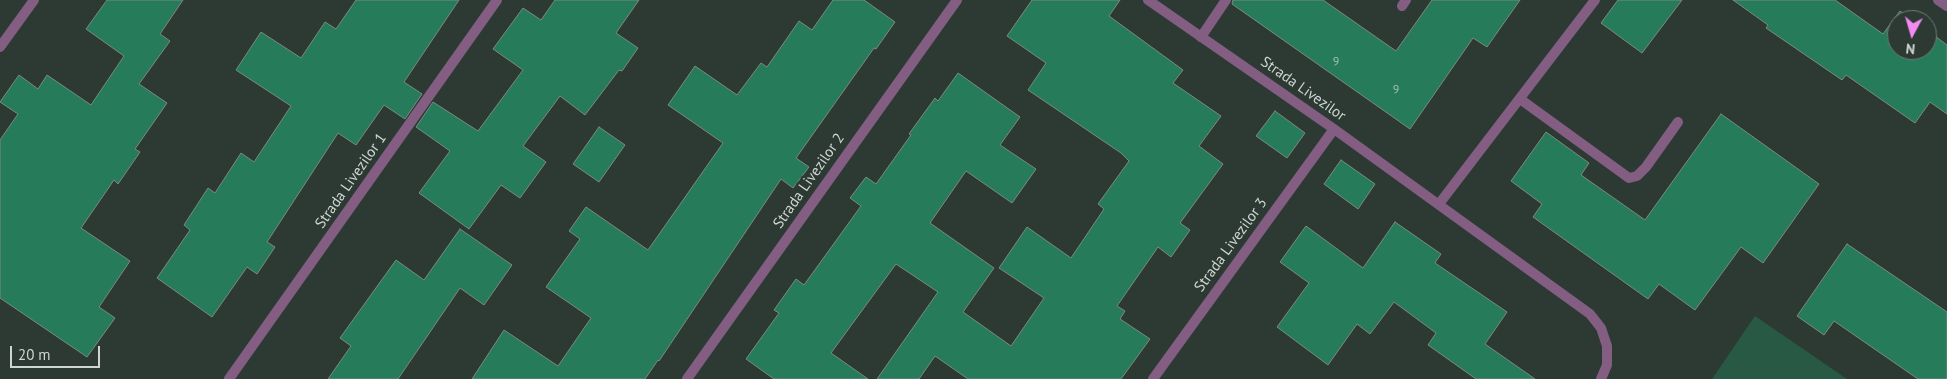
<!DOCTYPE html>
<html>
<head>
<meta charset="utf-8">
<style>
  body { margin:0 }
  #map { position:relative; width:1947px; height:379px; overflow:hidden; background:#2d3a34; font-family:"PT Sans",sans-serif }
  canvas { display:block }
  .north { position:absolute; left:1887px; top:10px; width:50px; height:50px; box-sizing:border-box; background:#2d3a34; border:1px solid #6e7873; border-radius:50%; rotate:186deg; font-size:14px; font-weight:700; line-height:20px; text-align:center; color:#cfd6d2 }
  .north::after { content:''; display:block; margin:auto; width:18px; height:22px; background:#f38af1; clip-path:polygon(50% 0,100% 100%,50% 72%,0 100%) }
  .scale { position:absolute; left:10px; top:346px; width:90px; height:22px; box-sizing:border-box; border:2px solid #cfd6d2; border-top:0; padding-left:6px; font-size:15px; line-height:18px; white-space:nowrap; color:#cfd6d2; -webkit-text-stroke:4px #2d3a34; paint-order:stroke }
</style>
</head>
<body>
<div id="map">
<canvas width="1947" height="379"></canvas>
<div class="north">N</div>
<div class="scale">20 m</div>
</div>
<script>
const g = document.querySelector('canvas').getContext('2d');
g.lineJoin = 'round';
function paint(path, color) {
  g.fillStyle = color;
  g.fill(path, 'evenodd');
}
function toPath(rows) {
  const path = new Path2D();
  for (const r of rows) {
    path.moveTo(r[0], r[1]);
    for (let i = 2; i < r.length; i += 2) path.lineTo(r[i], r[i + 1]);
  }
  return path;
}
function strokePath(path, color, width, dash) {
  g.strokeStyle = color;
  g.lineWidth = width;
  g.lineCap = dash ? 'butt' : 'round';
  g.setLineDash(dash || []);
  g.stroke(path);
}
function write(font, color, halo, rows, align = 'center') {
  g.font = font + ' "PT Sans",sans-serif';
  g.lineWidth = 5;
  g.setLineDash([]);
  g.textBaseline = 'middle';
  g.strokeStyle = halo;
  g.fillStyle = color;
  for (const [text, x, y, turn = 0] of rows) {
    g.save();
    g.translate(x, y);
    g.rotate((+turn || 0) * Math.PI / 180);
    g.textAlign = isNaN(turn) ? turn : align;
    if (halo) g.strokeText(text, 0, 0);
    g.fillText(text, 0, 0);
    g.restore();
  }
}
paint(toPath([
  [1755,316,1847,379,1712,379]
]), '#285944');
const building = toPath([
  [107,0,183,0,160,34,170,41,139,84,167,103,135,149,140,152,118,184,114,180,81,228,130,261,99,307,115,318,87,357,0,298,0,140,18,114,0,102,19,75,38,89,47,75,91,105,124,56,86,29,107,0],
  [356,0,459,0,404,82,422,94,405,119,384,105,356,145,338,133,267,242,275,247,257,274,247,267,212,317,157,278,190,230,184,225,208,188,215,193,241,153,254,162,291,106,236,70,261,32,301,58,325,22,336,29,356,0],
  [555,0,639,0,616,33,638,48,622,71,619,70,585,115,560,96,523,146,546,162,520,198,501,185,469,229,419,193,450,151,416,127,433,102,478,131,523,70,493,49,523,8,541,20,555,0],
  [833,0,864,0,895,22,876,49,874,48,796,158,809,167,793,188,781,179,659,361,658,360,645,379,472,379,504,330,558,366,591,318,546,287,580,239,569,231,586,207,648,250,723,143,668,105,695,66,737,95,761,63,767,67,799,21,812,30,833,0],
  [1032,0,1120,0,1109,16,1183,70,1173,83,1221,116,1199,146,1223,164,1180,223,1190,230,1171,257,1158,247,1117,306,1125,311,1120,319,1150,339,1121,379,968,379,935,356,919,379,877,379,938,292,896,264,831,353,868,379,774,379,746,359,779,313,774,310,796,279,804,285,861,206,850,198,866,177,876,184,911,135,909,134,935,98,938,101,958,73,1020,117,1000,145,1036,169,1012,203,966,171,930,223,994,268,963,312,1011,346,1044,298,999,268,1027,227,1071,258,1104,209,1098,204,1129,161,1121,153,1028,90,1046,63,1007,36,1032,0],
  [1233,0,1323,0,1396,51,1432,0,1520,0,1487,47,1473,38,1410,129,1232,4,1233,0],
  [1618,0,1682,0,1642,53,1601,23,1618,0],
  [1733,0,1835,0,1883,34,1900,11,1912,20,1897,20,1897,50,1927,50,1927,30,1947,45,1947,114,1930,102,1915,123,1846,75,1842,80,1766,28,1768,25,1733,0],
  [1275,111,1305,133,1287,158,1256,136,1275,111],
  [1721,114,1819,184,1763,263,1741,247,1695,310,1659,284,1648,299,1533,217,1542,204,1511,181,1546,132,1589,163,1581,175,1645,220,1721,114],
  [599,127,625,145,599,182,573,164,599,127],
  [1341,160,1375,184,1358,209,1324,184,1341,160],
  [1395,222,1441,254,1435,263,1507,312,1485,344,1535,379,1476,379,1428,345,1436,333,1394,302,1370,334,1357,324,1328,365,1277,327,1309,283,1280,262,1306,226,1363,268,1395,222],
  [460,229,512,265,484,305,460,288,398,379,328,379,351,346,340,338,396,260,424,280,460,229],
  [1847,244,1947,312,1947,379,1918,379,1834,321,1824,335,1797,316,1847,244]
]);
paint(building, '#267b5b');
strokePath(building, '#7c8a83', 1);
strokePath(toPath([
  [1402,6,1406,0],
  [1201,37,1226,0],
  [1520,99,1629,178,1637,176,1646,167,1678,122]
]), '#835e82', 10);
strokePath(toPath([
  [1148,0,1334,129,1590,314,1601,328,1607,346,1607,365,1601,379],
  [0,47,34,0],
  [1439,204,1595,0],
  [229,379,497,0],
  [687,379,957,0],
  [1153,379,1334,129]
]), '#835e82', 10);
strokePath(toPath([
  [1938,0,1947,6]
]), '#835e82', 10);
write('12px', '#a5bfb4', null, [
  ["9",1336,62],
  ["9",1396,90]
]);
write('15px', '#cfd6d2', '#2d3a34', [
  ["Strada Livezilor",1303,89,35],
  ["Strada Livezilor 1",351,181,-55],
  ["Strada Livezilor 2",809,181,-55],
  ["Strada Livezilor 3",1231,245,-54]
]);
</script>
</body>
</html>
